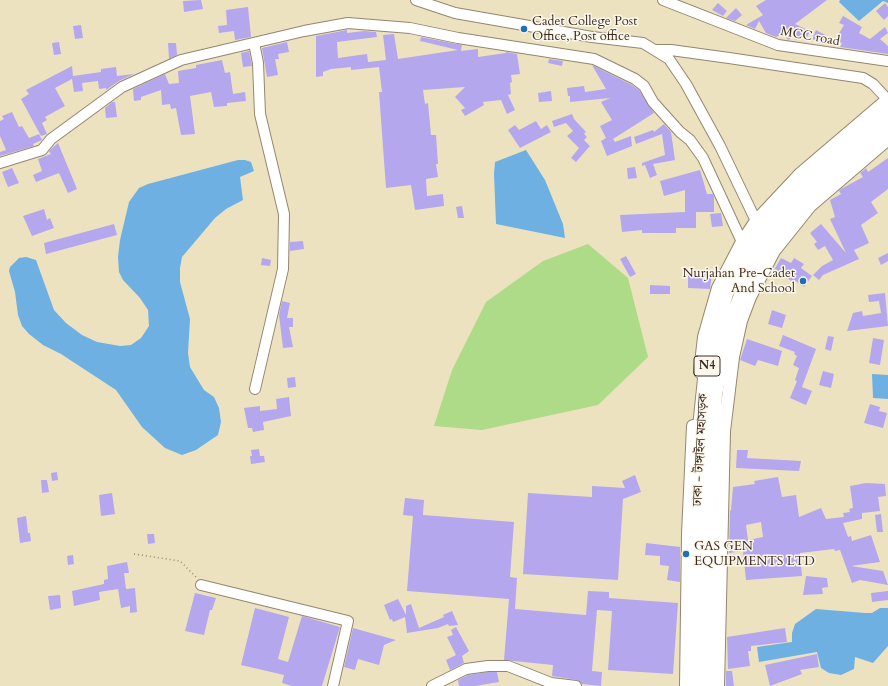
<!DOCTYPE html>
<html>
<head>
<meta charset="utf-8">
<style>
  body { margin:0 }
  canvas { display:block; background:#ece2c0 }
</style>
</head>
<body>
<canvas width="888" height="686"></canvas>
<script>
const g = document.querySelector('canvas').getContext('2d');
g.lineJoin = 'round';
function paint(path, color) {
  g.fillStyle = color;
  g.fill(path, 'evenodd');
}
function toPath(rows) {
  const path = new Path2D();
  for (const r of rows) {
    path.moveTo(r[0], r[1]);
    for (let i = 2; i < r.length; i += 2) path.lineTo(r[i], r[i + 1]);
  }
  return path;
}
function strokePath(path, color, width, dash) {
  g.strokeStyle = color;
  g.lineWidth = width;
  g.lineCap = dash ? 'butt' : 'round';
  g.setLineDash(dash || []);
  g.stroke(path);
}
function write(font, color, halo, rows, align = 'center') {
  g.font = font + ' Cardo,"Noto Serif Bengali",serif';
  g.lineWidth = 3;
  g.setLineDash([]);
  g.textBaseline = 'middle';
  g.strokeStyle = halo;
  g.fillStyle = color;
  for (const [text, x, y, turn = 0] of rows) {
    g.save();
    g.translate(x, y);
    g.rotate((+turn || 0) * Math.PI / 180);
    g.textAlign = isNaN(turn) ? turn : align;
    if (halo) g.strokeText(text, 0, 0);
    g.fillText(text, 0, 0);
    g.restore();
  }
}
paint(toPath([
  [588,244,628,278,648,357,598,405,482,430,434,426,452,370,486,302,543,261]
]), '#aedb87');
paint(toPath([
  [840,0,888,0,888,3,883,1,859,21,839,2],
  [526,150,545,180,563,224,565,238,496,224,494,174,495,162],
  [238,160,245,160,251,162,254,171,240,177,243,200,226,209,215,218,182,257,180,268,180,282,190,319,188,353,190,367,204,390,214,397,219,408,221,422,218,435,196,450,182,455,165,448,142,427,116,390,61,354,43,345,29,334,22,326,18,315,15,292,9,271,10,267,19,258,26,257,36,260,54,310,66,323,82,335,97,342,120,346,131,345,141,338,149,326,148,310,140,298,123,280,119,272,118,257,120,240,129,202,139,188,148,184],
  [872,374,888,375,888,399,873,398],
  [880,608,888,608,888,646,873,663,855,657,854,669,841,675,829,673,821,668,817,652,759,662,757,647,792,642,792,633,795,624,816,609,865,613,872,613]
]), '#6eb0e2');
paint(toPath([
  [201,0,203,9,184,12,183,1],
  [766,0,827,0,795,24,810,31,807,37,804,36,796,40,794,36,788,40,784,34,776,37,766,33,759,21,755,29,746,25,763,15,756,6],
  [718,3,727,11,723,16,712,10],
  [885,3,888,7,888,16,884,20,876,11],
  [248,7,251,37,235,40,234,31,219,33,218,26,227,25,226,10],
  [736,8,742,15,735,21,726,18],
  [843,16,862,27,859,33,870,39,885,27,888,33,880,39,888,46,888,54,840,47,842,43,835,40,844,25,839,23],
  [81,25,83,38,75,39,73,26],
  [347,30,347,33,364,31,376,32,377,37,337,42,338,58,367,54,368,62,386,60,383,35,394,34,398,59,458,50,420,41,421,37,462,45,461,51,478,49,478,57,506,53,506,52,517,54,520,74,511,75,512,82,510,83,511,94,508,95,515,110,507,114,501,100,483,102,484,105,465,116,461,110,465,108,455,97,465,87,423,90,425,104,428,103,431,135,436,135,438,164,436,164,438,177,426,179,427,196,443,194,444,206,415,210,411,185,386,188,379,92,382,92,379,67,351,70,351,67,331,69,323,72,323,76,316,77,316,36],
  [816,30,827,36,824,44,812,39],
  [59,42,61,54,54,55,52,43],
  [287,42,289,52,278,54,279,59,275,59,278,75,267,77,262,48],
  [168,43,176,43,177,55,169,59],
  [249,51,252,66,243,67,241,53],
  [549,59,563,61,562,66,548,63],
  [222,60,225,73,230,72,233,94,245,92,246,101,227,103,227,106,214,107,211,92,190,96,195,134,181,135,176,108,171,109,170,104,162,105,161,90,141,97,141,100,134,101,133,89,165,74,169,84,179,83,178,71,196,68,196,65],
  [592,65,632,85,639,90,654,113,613,139,615,142,631,136,632,146,607,156,601,141,606,138,600,126,612,120,601,102,610,98,570,102,570,96,568,96,567,88,584,86,585,92,606,89],
  [72,66,73,76,101,72,101,69,116,67,117,76,134,74,119,81,106,90,106,88,99,89,98,81,82,83,83,91,74,92,72,79,55,88,65,106,45,117,47,120,42,123,47,134,41,136,21,99,29,94,26,90],
  [551,91,552,101,539,102,538,93],
  [112,102,115,102,117,117,106,118,105,108],
  [12,112,19,127,22,126,29,138,39,134,42,140,33,144,34,146,0,156,0,152,6,150,0,136,0,121,4,119,2,116],
  [572,114,574,119,586,132,584,134,587,137,584,140,590,146,576,162,571,158,579,148,567,136,573,131,566,123,554,127,552,121],
  [536,121,541,129,547,125,551,132,520,148,508,130,515,125,519,130],
  [664,124,671,132,675,160,653,164,657,175,650,178,645,165,642,166,642,163,665,155,662,134,636,144,634,137,653,130,654,132],
  [58,143,77,189,68,193,59,173,36,182,33,175,42,171,38,159,51,154,49,151],
  [888,158,888,189,871,202,878,213,861,225,869,243,854,250,859,259,823,275,819,280,813,275,822,266,833,260,825,246,818,250,814,244,817,242,810,233,821,224,846,253,830,219,835,217,830,200,841,194,839,191,841,189,863,177,860,173,864,170,866,168,868,172],
  [635,167,637,178,628,179,627,168],
  [12,168,19,183,8,187,2,172],
  [700,170,707,194,713,194,714,197,714,212,696,212,696,228,676,228,676,233,642,233,642,230,622,232,620,215,685,212,685,190,664,196,660,181],
  [462,206,464,218,458,218,456,207],
  [44,209,47,220,50,218,54,228,32,236,23,216],
  [721,213,723,226,712,227,710,214],
  [114,224,117,235,46,254,44,243],
  [303,241,304,249,290,251,290,242],
  [888,253,888,261,881,265,878,258],
  [626,256,636,274,630,277,620,259],
  [262,258,271,260,270,266,261,265],
  [781,258,791,263,794,258,804,264,801,268,812,276,804,287,794,280,793,282,774,270],
  [688,274,712,274,710,289,688,288],
  [650,285,670,286,670,294,650,294],
  [885,293,888,326,847,331,853,313,862,311,863,316,881,313,879,301,869,302,868,295],
  [282,301,290,303,287,318,293,318,293,327,289,327,293,347,283,348,279,315],
  [772,310,786,315,782,328,768,324],
  [783,335,816,349,802,387,812,391,806,405,790,398,797,381,795,380,799,368,793,365,797,356,794,354,795,352,779,346],
  [828,336,834,337,831,351,825,349],
  [873,338,884,340,880,365,869,363],
  [747,339,782,351,778,366,758,360,755,366,740,360],
  [823,371,834,374,831,388,819,385],
  [295,377,296,387,288,388,287,378],
  [289,397,291,416,263,422,264,430,253,432,252,428,248,428,244,408,260,406,260,411,277,409,276,399],
  [870,404,880,407,879,411,887,413,883,428,864,423],
  [259,449,260,456,264,456,265,462,251,464,250,456,252,456,251,450],
  [737,450,748,450,747,458,801,461,799,471,736,468],
  [57,472,58,480,52,481,51,473],
  [635,475,641,492,623,499,618,580,523,574,528,493,592,497,592,486,625,488,622,481],
  [778,477,782,497,796,495,799,517,821,508,826,519,844,517,843,513,850,512,849,509,853,508,850,486,866,483,885,484,886,496,878,497,880,511,862,513,862,519,843,523,848,537,851,536,852,541,871,535,880,562,851,566,883,571,888,585,860,580,852,583,840,550,835,551,834,549,800,553,802,576,746,580,743,551,729,553,730,511,731,510,733,487,755,484,754,481],
  [761,522,763,537,748,540,746,525],
  [41,480,47,480,49,492,42,493],
  [112,493,115,514,101,516,99,495],
  [405,498,424,500,423,515,514,522,510,577,517,578,515,609,586,615,588,591,609,592,609,598,678,603,673,674,608,670,612,611,597,610,592,671,602,672,601,686,582,684,577,680,552,676,553,665,504,660,509,599,407,591,413,516,403,515],
  [881,514,883,532,877,532,875,515],
  [26,516,28,533,30,533,31,541,20,543,17,518],
  [147,534,154,534,155,543,148,544],
  [646,543,680,547,680,582,667,580,669,566,660,565,660,556,645,555],
  [73,555,74,564,68,565,67,556],
  [127,562,129,573,124,573,126,589,135,588,137,612,130,613,130,606,121,608,118,589,99,592,100,600,74,606,72,591,104,584,104,580,108,579,107,566],
  [806,576,827,578,828,587,822,588,823,594,803,595],
  [888,591,888,600,872,602,871,593],
  [195,593,216,598,212,610,210,610,204,635,185,631],
  [60,595,61,608,50,610,48,596],
  [398,599,406,615,406,606,411,604,419,628,444,617,443,615,452,611,458,625,449,626,448,624,438,628,407,633,405,617,393,622,392,619,390,620,384,605],
  [255,608,289,617,278,659,288,662,302,616,340,627,322,686,292,686,282,683,284,675,241,665],
  [456,627,469,651,462,656,464,663,450,670,446,660,456,655,447,637,453,635,451,630],
  [353,628,396,640,384,645,379,665,358,659,355,670,344,667],
  [785,628,787,642,751,646,751,651,748,651,750,666,728,669,727,637],
  [817,654,819,667,800,670,802,674,770,686,765,665],
  [726,671,732,671,734,686,726,686],
  [488,672,497,672,499,682,475,686,459,686,458,680,468,675]
]), '#b5a7ee');
const minor = toPath([
  [416,0,455,13,592,37,643,43,669,59,686,84,720,146,756,221],
  [663,0,778,45,888,61],
  [254,43,258,63,260,114,284,214,283,269,255,389],
  [655,50,671,50,729,58,863,78,873,84,888,100],
  [0,163,42,150,51,139,122,87,181,60,304,31,348,23,410,28,458,38,594,59,635,79,644,86,653,102,680,132,690,140,703,158,742,242],
  [201,585,348,621,333,686],
  [432,686,466,669,488,666,508,666,551,683,576,686]
]);
const major = toPath([
  [700,372,704,337,718,288,742,242,756,221,800,174,888,99],
  [686,686,688,534,693,426],
  [718,686,724,431,733,357,741,321,750,297,774,251,810,206,888,139]
]);
const highway = toPath([
  [697,686,699,437,706,369,713,333,726,294,736,273,767,224,806,182,888,112],
  [709,686,710,490,713,429,715,395,727,330,748,279,759,259,771,239,795,208,830,173,888,127]
]);
strokePath(minor, '#94866f', 12);
strokePath(major, '#94866f', 14);
strokePath(highway, '#94866f', 16);
strokePath(toPath([
  [134,554,180,561,197,578]
]), '#94866f', 1.5, [1, 3]);
strokePath(minor, '#fff', 10);
strokePath(major, '#fff', 12);
strokePath(highway, '#fff', 14);
for (const [x, y, r, color] of [
  [524,29,4,"#1f6fb2"],
  [803,281,4,"#1f6fb2"],
  [686,554,4,"#1f6fb2"]
]) {
  const dot = new Path2D();
  dot.arc(x, y, r, 0, 2 * Math.PI);
  g.fillStyle = color;
  g.fill(dot);
  strokePath(dot, '#fbf7ec', 1.5);
}
for (const [x, y, w] of [
  [707,366,26]
]) {
  const box = new Path2D();
  box.roundRect(x - w / 2, y - 10, w, 20, 3);
  g.fillStyle = '#fbf7ec';
  g.fill(box);
  strokePath(box, '#3b2a1e', 1);
}
write('bold 12px', '#3b2a1e', null, [
  ["N4",707,366]
]);
write('13px', '#3b2a1e', '#fbf7ec', [
  ["Cadet College Post",532,22],
  ["Office, Post office",532,37],
  ["Nurjahan Pre-Cadet",795,274,"right"],
  ["And School",795,289,"right"],
  ["GAS GEN",694,547],
  ["EQUIPMENTS LTD",694,562]
], 'left');
write('13px', '#3b2a1e', '#fbf7ec', [
  ["MCC road",810,37,10],
  ["ঢাকা - টাঙ্গাইল মহাসড়ক",701,450,-87]
]);
</script>
</body>
</html>
